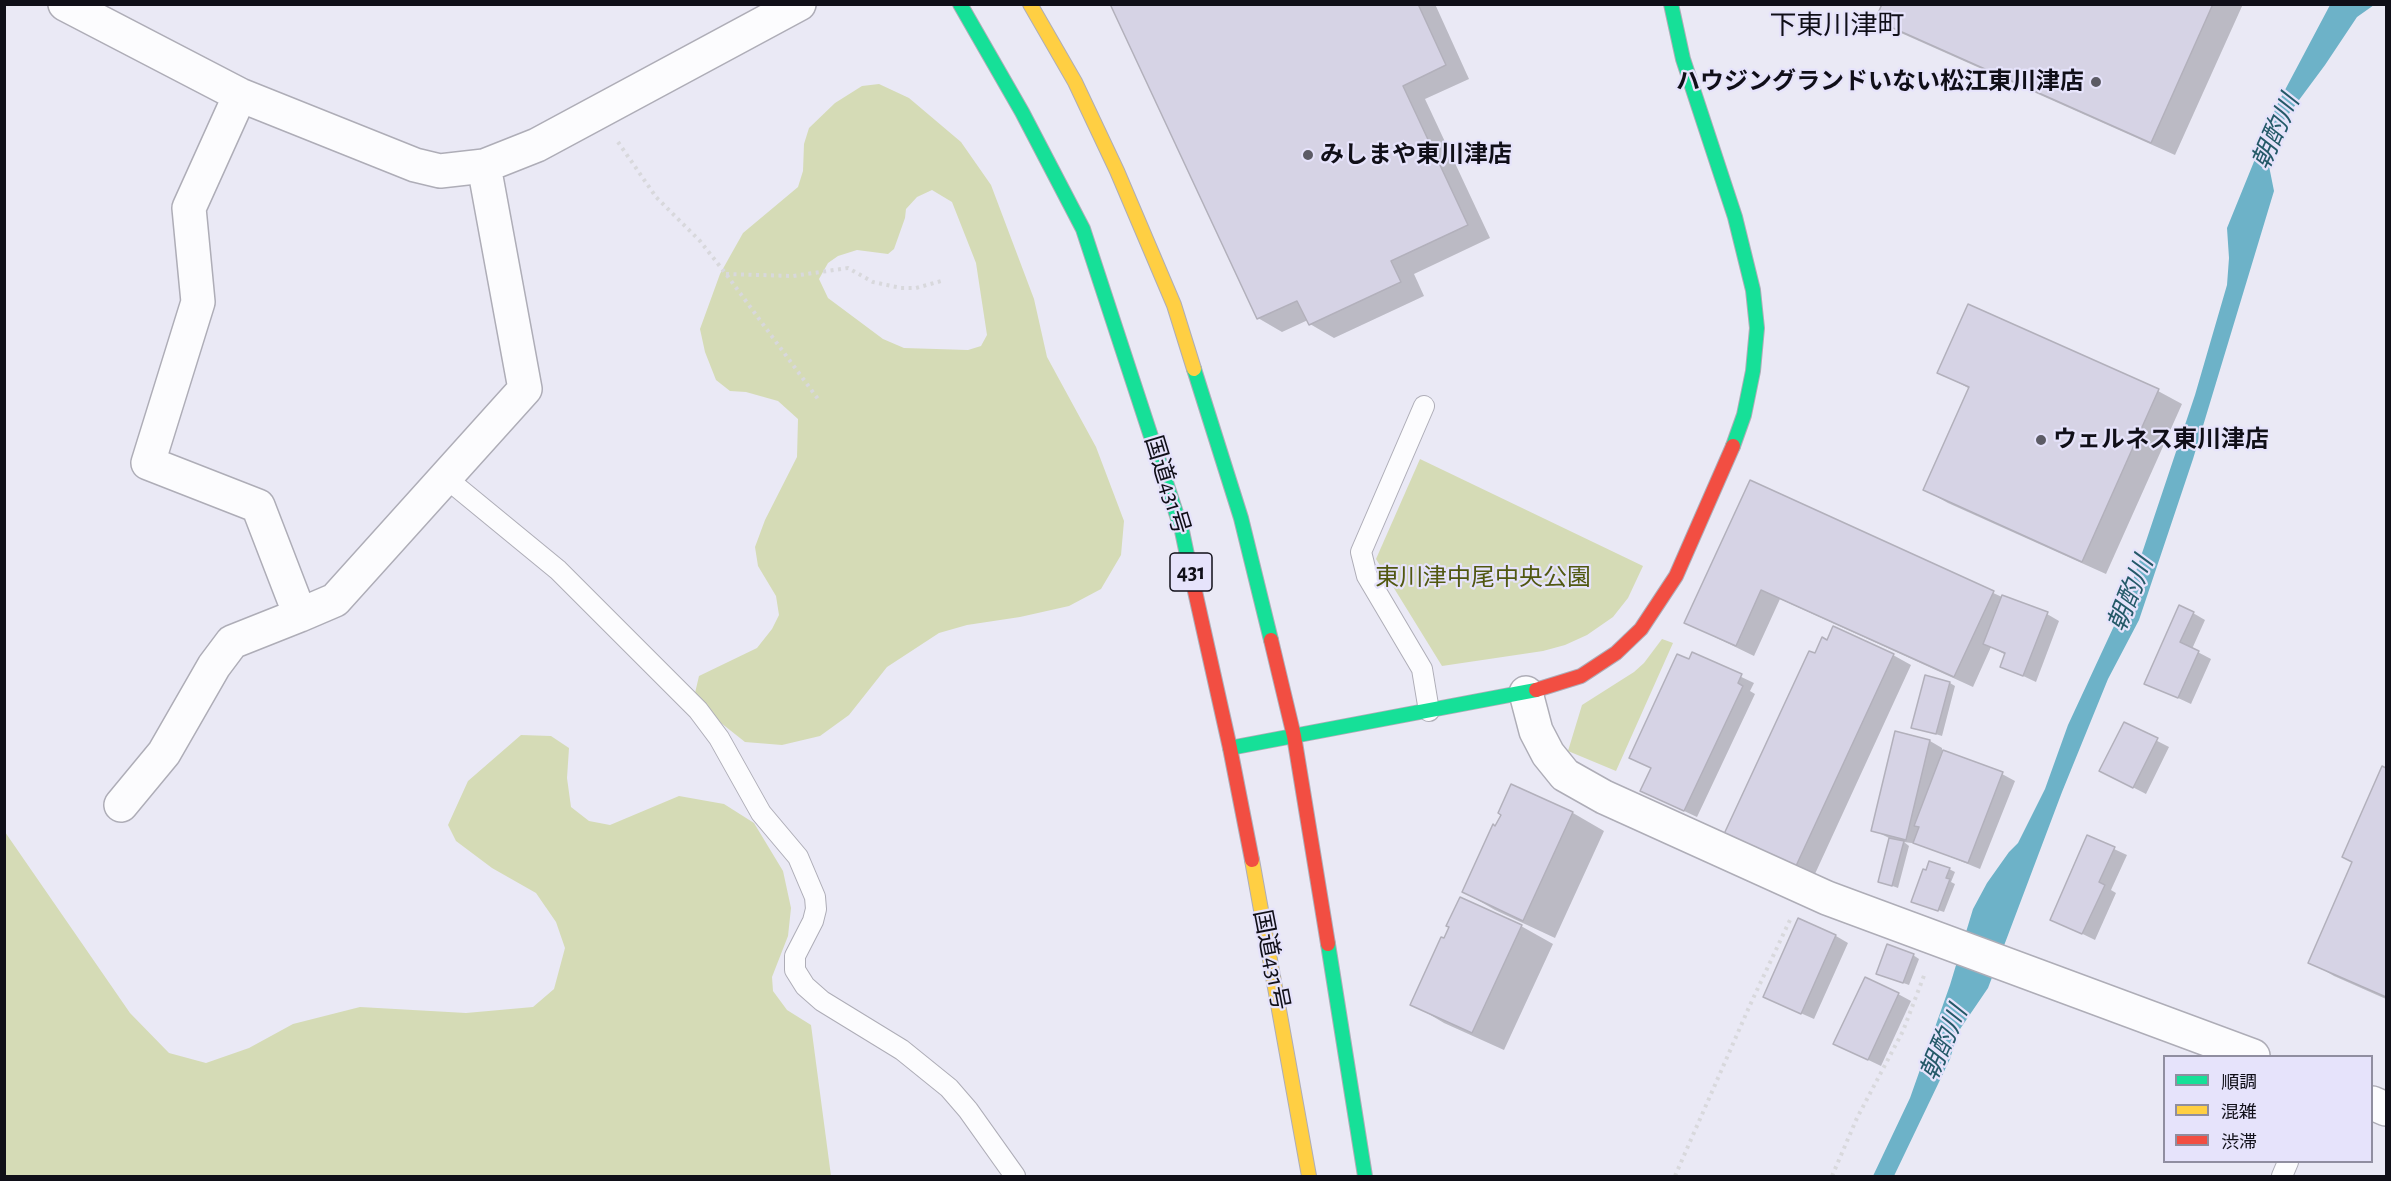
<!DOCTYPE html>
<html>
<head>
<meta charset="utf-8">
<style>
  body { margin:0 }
  #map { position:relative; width:2391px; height:1181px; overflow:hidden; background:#eae9f5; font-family:"Alegreya Sans","Noto Sans JP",sans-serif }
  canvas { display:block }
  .frame { position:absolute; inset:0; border:6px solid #100f18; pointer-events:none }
  .legend { position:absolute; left:2163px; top:1055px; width:210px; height:108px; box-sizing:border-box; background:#e6e3fb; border:2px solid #908ea0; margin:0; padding:8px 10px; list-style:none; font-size:18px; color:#100f18 }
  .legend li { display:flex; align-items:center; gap:12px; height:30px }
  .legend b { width:30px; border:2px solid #908ea0 }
</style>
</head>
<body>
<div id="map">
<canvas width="2391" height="1181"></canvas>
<div class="frame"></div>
<ul class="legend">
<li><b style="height:8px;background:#16e098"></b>順調</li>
<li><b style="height:8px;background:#ffcf43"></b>混雑</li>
<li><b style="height:8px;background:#f24e42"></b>渋滞</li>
</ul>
</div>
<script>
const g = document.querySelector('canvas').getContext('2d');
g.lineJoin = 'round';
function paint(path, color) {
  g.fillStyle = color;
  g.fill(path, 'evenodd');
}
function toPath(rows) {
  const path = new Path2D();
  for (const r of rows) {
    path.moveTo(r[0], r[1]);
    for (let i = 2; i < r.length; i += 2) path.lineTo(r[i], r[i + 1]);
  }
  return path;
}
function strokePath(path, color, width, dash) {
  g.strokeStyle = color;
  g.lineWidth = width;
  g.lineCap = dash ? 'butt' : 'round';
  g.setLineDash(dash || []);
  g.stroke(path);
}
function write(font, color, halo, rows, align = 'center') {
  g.font = font + ' "Alegreya Sans","Noto Sans JP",sans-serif';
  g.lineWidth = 4.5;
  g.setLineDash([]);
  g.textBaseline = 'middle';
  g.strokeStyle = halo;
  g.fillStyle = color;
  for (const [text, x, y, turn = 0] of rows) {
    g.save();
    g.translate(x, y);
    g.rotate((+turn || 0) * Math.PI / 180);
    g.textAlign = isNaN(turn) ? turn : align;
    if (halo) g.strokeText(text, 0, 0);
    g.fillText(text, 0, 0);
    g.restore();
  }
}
paint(toPath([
  [879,84,909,98,961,142,991,185,1034,299,1047,357,1096,447,1124,521,1121,555,1101,589,1069,606,1020,617,967,625,939,633,887,667,849,715,820,736,782,745,745,742,721,723,695,693,699,676,757,648,772,629,779,615,776,596,758,566,755,547,765,520,797,457,798,419,778,401,746,392,730,391,716,380,705,352,700,329,720,274,743,233,798,187,803,171,804,144,809,128,835,103,862,86],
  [932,190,952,202,976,263,987,335,981,346,968,350,904,348,883,339,828,298,819,279,828,263,838,256,857,250,888,254,894,249,905,218,906,209,917,197],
  [1420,459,1643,566,1628,598,1613,617,1587,635,1565,645,1543,651,1442,666,1376,559],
  [1662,639,1673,643,1616,771,1568,751,1582,705,1634,672,1644,663],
  [521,735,551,736,569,748,567,778,571,807,589,821,610,825,679,796,724,804,754,823,783,871,791,908,788,936,772,977,773,991,787,1010,811,1025,831,1176,5,1176,5,832,130,1013,169,1053,206,1063,249,1048,293,1024,360,1007,466,1013,533,1007,554,989,565,948,556,922,536,893,492,868,456,841,448,825,468,781]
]), '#d5dbb6');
paint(toPath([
  [2330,5,2374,5,2357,17,2325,65,2282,123,2270,145,2268,161,2274,191,2193,459,2139,620,2108,679,2062,792,1988,988,1958,1032,1950,1059,1894,1176,1873,1176,1910,1098,1950,985,1973,909,1987,883,2009,852,2018,843,2045,789,2068,725,2127,598,2195,395,2227,285,2229,258,2227,228,2277,105]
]), '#6db2c8');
paint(toPath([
  [1111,4,1435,4,1469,79,1425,99,1490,238,1414,274,1424,296,1334,338,1310,324,1308,320,1282,332,1258,318],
  [1884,4,2243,4,2175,155,1901,33,1877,19],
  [1969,306,2158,391,2182,404,2106,574,1948,503,1925,490,1970,389,1939,372],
  [1751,482,2002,597,2047,614,2059,621,2036,682,2002,666,2006,655,1991,647,1973,687,1780,599,1754,656,1686,623],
  [2193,613,2205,620,2192,649,2211,659,2191,704,2146,683],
  [1827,642,1893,655,1911,665,1814,876,1745,844,1816,655],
  [1693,654,1754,683,1750,691,1755,694,1697,817,1654,797,1652,768],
  [1950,683,1955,686,1942,736,1913,727],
  [2124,724,2169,747,2146,794,2113,777],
  [1897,733,1930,741,1942,748,1942,751,2002,774,2015,781,1980,869,1919,844,1904,842,1909,846,1898,888,1879,881,1891,839,1873,830],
  [2383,768,2386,769,2386,999,2334,976,2310,962,2354,862],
  [1512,786,1573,813,1604,831,1555,938,1495,910,1464,892,1496,828],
  [2088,837,2127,855,2111,890,2116,893,2095,940,2052,919],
  [1949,869,1955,872,1951,882,1955,884,1944,912,1913,902],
  [1521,926,1553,944,1504,1050,1444,1023,1412,1004],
  [1836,936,1848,943,1814,1019,1778,1003],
  [1913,955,1919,959,1909,985,1884,976],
  [1898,994,1911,1001,1881,1066,1835,1044]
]), '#0003');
const building = toPath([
  [1110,4,1418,4,1446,65,1403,86,1468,225,1391,261,1401,282,1309,325,1297,301,1257,319,1110,4],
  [1882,4,2213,4,2151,143,1875,20,1882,4],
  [1968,304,2159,389,2082,562,1923,490,1969,387,1937,373,1968,304],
  [1750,480,1994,591,1954,677,1761,590,1736,646,1684,623,1750,480],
  [2002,595,2048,612,2023,676,2000,667,2005,653,1983,644,2002,595],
  [2179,605,2194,612,2180,642,2199,651,2178,698,2144,684,2179,605],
  [1833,626,1894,654,1796,866,1724,834,1809,651,1815,653,1822,637,1827,640,1833,626],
  [1692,652,1742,674,1738,683,1743,686,1684,811,1640,791,1651,768,1629,758,1677,654,1689,659,1692,652],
  [1925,675,1950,682,1936,734,1911,728,1925,675],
  [2124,722,2158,738,2133,788,2099,771,2124,722],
  [1895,731,1930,740,1906,840,1871,831,1895,731],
  [1943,750,2003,772,1968,863,1913,843,1919,827,1914,826,1943,750],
  [2382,766,2386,768,2386,997,2308,963,2352,862,2342,857,2382,766],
  [1511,784,1573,812,1523,921,1462,892,1493,824,1495,826,1501,815,1498,813,1511,784],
  [2087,835,2115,847,2099,882,2105,885,2082,934,2050,920,2087,835],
  [1889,838,1904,841,1892,886,1878,882,1889,838],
  [1929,861,1950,868,1946,878,1950,879,1938,911,1911,902,1923,869,1926,870,1929,861],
  [1460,897,1522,925,1472,1033,1410,1005,1441,937,1444,938,1449,927,1446,926,1460,897],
  [1798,918,1836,935,1801,1014,1763,997,1798,918],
  [1887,944,1914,954,1903,983,1876,974,1887,944],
  [1865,977,1899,993,1868,1060,1833,1044,1865,977]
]);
paint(building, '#d6d3e5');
strokePath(building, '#b2b0bb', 1.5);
const lane = toPath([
  [1424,406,1361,552,1367,576,1422,669,1429,711],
  [446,478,558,570,698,710,719,738,761,813,798,857,815,897,816,909,813,921,795,956,795,970,805,986,822,1001,902,1050,949,1088,968,1110,1015,1176],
  [2282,1176,2288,1162]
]);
const street = toPath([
  [65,4,240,95,415,165,440,171,484,166,537,145,799,4],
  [240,95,189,208,198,302,148,463,258,506,300,615,335,600,525,389,484,166],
  [1526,693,1536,731,1548,754,1565,775,1604,797,1827,898,2253,1056],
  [121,805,164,753,214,666,232,642,300,615],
  [2372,1103,2386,1109]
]);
const fast = toPath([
  [960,4,1022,112,1083,229,1182,531,1190,569],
  [1671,4,1683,59,1735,217,1753,290,1757,328,1753,371,1744,415,1733,446],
  [1194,369,1241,518,1271,640],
  [1230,748,1536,690],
  [1328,944,1365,1176]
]);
const slow = toPath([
  [1030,4,1075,82,1117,171,1174,305,1194,369],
  [1252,860,1309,1176]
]);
const jam = toPath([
  [1190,569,1230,748,1252,860],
  [1271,640,1294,736,1328,944],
  [1536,690,1581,676,1616,653,1641,629,1676,576,1733,446]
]);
strokePath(lane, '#aeadb7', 22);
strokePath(street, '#aeadb7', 36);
strokePath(fast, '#aeadb7', 16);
strokePath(slow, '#aeadb7', 16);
strokePath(jam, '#aeadb7', 16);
strokePath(toPath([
  [618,142,656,197,700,241,726,274,818,399],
  [726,274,793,276,848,268,873,282,901,288,916,288,945,280],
  [1675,1176,1750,1005,1790,920],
  [1832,1176,1857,1118,1903,1031,1925,973]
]), '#d8d8dc', 4, [3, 4.5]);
strokePath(lane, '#fcfcfe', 20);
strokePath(street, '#fcfcfe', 33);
strokePath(fast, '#16e098', 14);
strokePath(slow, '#ffcf43', 14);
strokePath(jam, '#f24e42', 14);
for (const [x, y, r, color] of [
  [2096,82,6,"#5c5b65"],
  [1308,155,6,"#5c5b65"],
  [2041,440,6,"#5c5b65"]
]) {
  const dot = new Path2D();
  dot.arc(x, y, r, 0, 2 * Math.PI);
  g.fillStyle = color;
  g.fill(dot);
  strokePath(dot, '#e6e3fb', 2);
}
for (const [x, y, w] of [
  [1191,572,42]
]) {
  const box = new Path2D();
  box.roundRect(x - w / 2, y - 19, w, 38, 4.5);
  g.fillStyle = '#e6e3fb';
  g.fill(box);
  strokePath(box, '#100f18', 1.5);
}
write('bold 22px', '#100f18', null, [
  ["431",1191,572]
]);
write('bold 24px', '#100f18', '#e6e3fb', [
  ["ハウジングランドいない松江東川津店",2084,82,"right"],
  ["みしまや東川津店",1320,155],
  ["ウェルネス東川津店",2053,440]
], 'left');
write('24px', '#100f18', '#e6e3fb', [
  ["国道431号",1167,485,73],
  ["国道431号",1271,960,79]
]);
write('24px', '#515811', '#e6e3fb', [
  ["東川津中尾中央公園",1483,578]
]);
write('italic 26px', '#245968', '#e6e3fb', [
  ["朝酌川",2276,132,-66],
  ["朝酌川",2131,594,-68],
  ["朝酌川",1944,1043,-66]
]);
write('27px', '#100f18', '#e6e3fb', [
  ["下東川津町",1837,26]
]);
</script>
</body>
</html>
